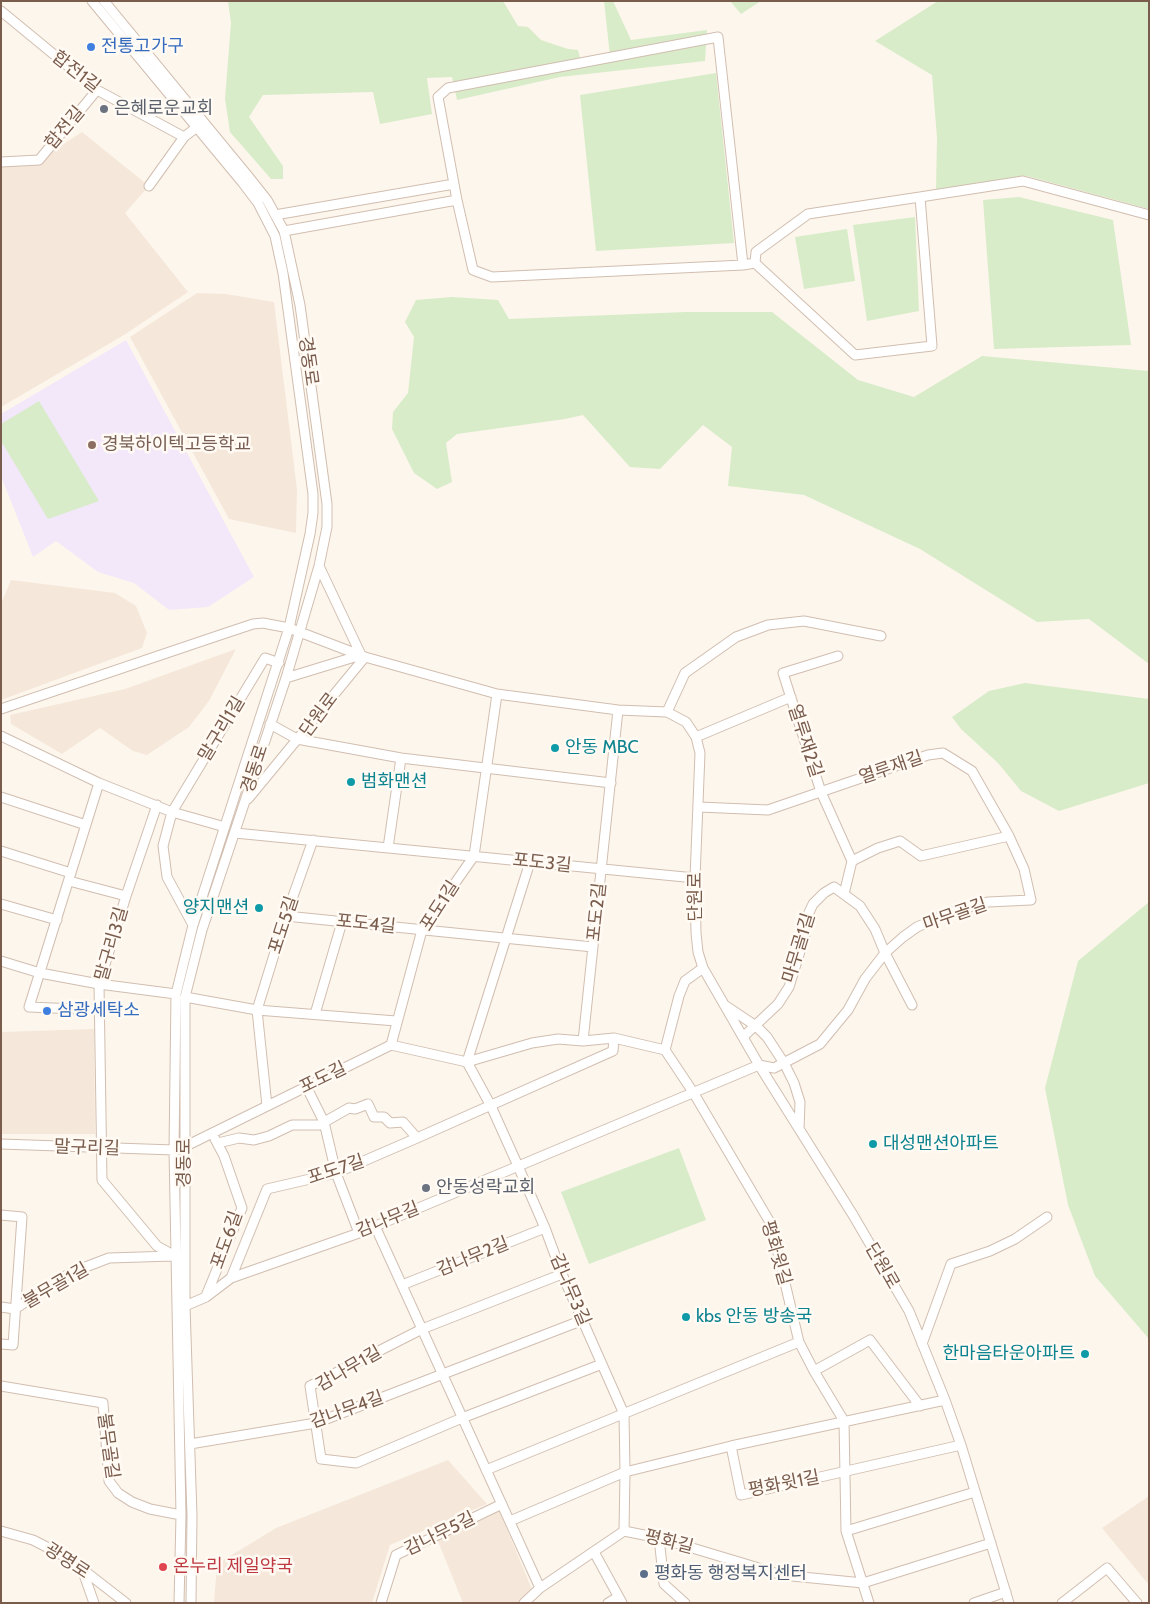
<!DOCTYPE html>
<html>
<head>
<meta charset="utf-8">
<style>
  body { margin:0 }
  #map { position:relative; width:1150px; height:1604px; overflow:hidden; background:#fdf6ec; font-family:Cabin,sans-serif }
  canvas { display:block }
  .frame { position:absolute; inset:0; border:2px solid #7a5c4d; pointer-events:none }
</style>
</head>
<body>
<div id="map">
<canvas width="1150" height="1604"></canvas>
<div class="frame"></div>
</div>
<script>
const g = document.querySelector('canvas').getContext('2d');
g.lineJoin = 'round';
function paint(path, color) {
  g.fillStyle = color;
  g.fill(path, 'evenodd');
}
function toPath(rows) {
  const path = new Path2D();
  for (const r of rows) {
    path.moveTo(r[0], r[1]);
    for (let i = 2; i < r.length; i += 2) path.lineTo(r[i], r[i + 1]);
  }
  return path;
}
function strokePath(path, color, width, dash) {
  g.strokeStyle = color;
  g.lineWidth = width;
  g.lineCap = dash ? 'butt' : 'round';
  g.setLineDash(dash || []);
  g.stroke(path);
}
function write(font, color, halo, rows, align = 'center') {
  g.font = font + ' Cabin,"Noto Sans KR",sans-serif';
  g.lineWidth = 5;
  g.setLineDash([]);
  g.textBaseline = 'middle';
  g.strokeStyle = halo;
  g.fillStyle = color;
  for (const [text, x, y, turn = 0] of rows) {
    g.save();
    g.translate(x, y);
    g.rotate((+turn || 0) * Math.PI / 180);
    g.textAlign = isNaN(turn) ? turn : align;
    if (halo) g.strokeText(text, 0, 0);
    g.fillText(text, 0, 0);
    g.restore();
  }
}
paint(toPath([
  [82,132,149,186,125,213,188,292,124,335,1,407,1,162,39,160],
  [197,293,226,294,274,302,297,490,296,533,229,519,130,337],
  [11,580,115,593,136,606,147,633,142,648,1,700,1,604],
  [236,649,209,701,189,727,147,755,133,751,100,728,62,754,11,724,10,715,125,689],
  [94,1029,95,1134,1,1134,1,1032],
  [448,1460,487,1504,390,1545,372,1603,214,1603,217,1564,276,1528],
  [1149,1496,1149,1585,1102,1528],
  [499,1510,533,1592,521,1603,463,1603,437,1539]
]), '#f5e8da');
paint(toPath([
  [126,340,254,577,208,607,169,610,134,583,98,572,56,541,33,557,1,476,1,414]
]), '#f3e8fa');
paint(toPath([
  [228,1,503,1,518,26,528,27,541,40,568,49,578,50,581,62,610,56,604,1,613,1,631,40,707,30,705,61,560,77,457,100,452,77,427,78,432,114,380,124,373,92,263,95,249,117,283,166,283,179,271,179,230,132,225,99,231,23],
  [730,1,761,1,741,14],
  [938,1,1149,1,1149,209,1027,176,936,190,937,138,932,75,875,41],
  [716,73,734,243,596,251,580,95],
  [1019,197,1113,220,1131,345,994,349,983,200],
  [915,217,919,311,867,321,853,225],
  [847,229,855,281,804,289,795,237],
  [452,297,498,300,509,319,686,312,772,312,858,380,914,397,982,356,1149,371,1149,664,1089,619,1037,622,920,549,804,495,728,486,732,447,703,425,660,469,630,467,583,415,565,419,457,434,446,443,452,482,437,489,414,473,392,429,393,412,408,393,414,337,405,322,416,300],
  [39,401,99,501,48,519,1,441,1,424],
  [1025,683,1149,699,1149,783,1059,811,1021,791,998,763,961,729,952,717,989,691],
  [1149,902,1149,1339,1095,1276,1068,1205,1045,1088,1078,961],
  [679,1148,706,1220,589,1264,561,1192]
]), '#d8ecc9');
const minor = toPath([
  [92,1,242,182,258,203,275,236,283,273,313,494,313,513,310,534,289,628,193,925,176,994,174,1150,181,1515,179,1603],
  [104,1,248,176,267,200,284,231,300,305,327,504,327,527,319,566,286,678,202,930,185,997,185,1306,192,1516,191,1603],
  [1,11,97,90,184,137,197,127],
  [1,162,39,160,97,90],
  [454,184,438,97,448,88,718,37,743,265,492,277,473,270,457,200],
  [149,186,184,137],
  [920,197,1023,181,1149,215],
  [275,215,454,184,457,200,284,231],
  [743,265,755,263,855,355,932,346,920,197,808,214,756,252,755,263],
  [838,656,783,673,821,792,852,861],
  [286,678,361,655,319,566],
  [1,709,220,635,253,624,263,623,289,628,365,657,497,694,618,710,667,712,686,722,696,737,700,753,695,878,696,933,698,952,703,968,759,1065,853,1215,909,1311,945,1400,961,1445,1009,1603],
  [667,712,685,673,736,637,768,625,804,621,881,636],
  [270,724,297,739,401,758,611,783],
  [1,736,99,783,172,812,225,827],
  [696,737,791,697],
  [99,783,29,1007,100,1010],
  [1,797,86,825],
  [248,799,365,657],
  [157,805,126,896,99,984,102,1180,157,1246,175,1256],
  [235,833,695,878],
  [388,848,401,758],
  [1,851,71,873],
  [852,861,878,848,900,841,921,856,1009,836],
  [530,862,467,1062,491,1106,518,1166,545,1228,562,1274,624,1414,625,1472,624,1531],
  [69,881,126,896],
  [844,894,852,861],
  [1,904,57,920],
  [286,916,593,947],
  [193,925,167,877,163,846,172,812,265,658,279,663],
  [1,961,40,973,99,984,176,994],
  [185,997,257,1010,396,1021],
  [726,1006,756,1026,767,1037,784,1063,794,1083,800,1102,799,1129],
  [315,1014,342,922],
  [743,1037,778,1004,789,987,805,935,804,923,813,904,824,893,834,887,860,906,875,929,885,953,912,1005],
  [583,1041,618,710],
  [391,1045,422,930,474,856,497,694],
  [665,1050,679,996,685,981,703,968],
  [306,1086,324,1122,336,1173,359,1233],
  [267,1106,257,1010,286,916,313,840],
  [218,1143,239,1138,254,1140,269,1136,292,1125,319,1125,349,1108,355,1109,368,1104,374,1117,384,1117,390,1123,403,1122,417,1138],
  [1,1144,174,1150],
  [184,1147,391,1045,467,1062,532,1043,558,1039,583,1041,614,1038,665,1050,693,1092,771,1224,799,1342,814,1371,844,1421,846,1531,869,1603],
  [1,1215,22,1217,13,1345,1,1344],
  [375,1226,540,1588],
  [562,1274,422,1329,310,1386,321,1459,356,1463,462,1418,602,1364],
  [231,1278,267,1189,336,1173,417,1138,613,1051,614,1038],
  [402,1285,545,1228],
  [206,1296,242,1208,224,1156,215,1139],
  [185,1306,206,1297,231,1278,359,1233,759,1065,774,1068,820,1044,848,1010,865,979,885,953,903,937,917,927,952,912,988,902,1031,900,1024,869,1009,836,972,771,943,753,928,755,768,810,699,807],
  [1,1307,15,1309,70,1273,109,1258,173,1256],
  [922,1344,951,1264,990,1251,1015,1239,1047,1217],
  [814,1371,870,1340,920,1406],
  [1,1386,103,1403,109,1481,118,1493,132,1502,150,1509,181,1515],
  [190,1444,316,1423,583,1320],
  [731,1446,741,1495,961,1445],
  [486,1470,799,1342],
  [510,1521,625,1472,731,1446,945,1400],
  [1,1531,33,1540,68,1558,126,1603],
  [846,1531,975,1492],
  [659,1538,664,1584,685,1603],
  [594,1552,622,1603],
  [82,1569,94,1603],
  [381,1603,396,1555,502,1504],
  [524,1603,540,1588,624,1531,659,1538,782,1575,863,1583,991,1543],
  [608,1603,618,1597],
  [974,1603,1006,1592],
  [1062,1603,1107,1568,1137,1603]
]);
strokePath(minor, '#d1beb0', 11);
strokePath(minor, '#fff', 9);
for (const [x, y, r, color] of [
  [91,47,5,"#3f7fe0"],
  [104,109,5,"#6b7280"],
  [92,445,5,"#8d6e63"],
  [555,748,5,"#0f9aa8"],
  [351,782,5,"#0f9aa8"],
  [259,908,5,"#0f9aa8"],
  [47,1011,5,"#3f7fe0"],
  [873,1144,5,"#0f9aa8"],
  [426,1188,5,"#6b7280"],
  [686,1317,5,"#0f9aa8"],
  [1085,1354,5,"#0f9aa8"],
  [163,1567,5,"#e0444e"],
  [644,1574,5,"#5c6f8a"]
]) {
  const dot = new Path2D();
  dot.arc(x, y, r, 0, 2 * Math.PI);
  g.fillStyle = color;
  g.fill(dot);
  strokePath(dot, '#fffaf3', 2);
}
write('18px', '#366cbe', '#fffaf3', [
  ["전통고가구",101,47],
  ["삼광세탁소",57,1011]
], 'left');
write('18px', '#7a5c4d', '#fffaf3', [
  ["합전1길",76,72,38],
  ["합전길",65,128,-50],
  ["경동로",308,361,82],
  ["단원로",319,715,-53],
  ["말구리1길",222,729,-59],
  ["열루재2길",805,741,72],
  ["열루재길",891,768,-19],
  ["경동로",255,769,-72],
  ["포도3길",542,863,6],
  ["단원로",696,897,-90],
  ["포도1길",440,906,-57],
  ["포도2길",597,912,-84],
  ["마무골길",955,915,-19],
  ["포도4길",366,924,6],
  ["포도5길",284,925,-72],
  ["말구리3길",112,944,-74],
  ["마무골1길",799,948,-73],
  ["포도길",323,1078,-26],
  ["말구리길",87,1148,2],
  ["경동로",185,1163,-90],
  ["포도7길",336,1170,-18],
  ["감나무길",388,1220,-22],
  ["포도6길",227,1240,-70],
  ["평화윗길",776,1253,74],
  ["감나무2길",473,1257,-22],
  ["단원로",882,1266,60],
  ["불무골1길",56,1286,-30],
  ["감나무3길",570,1290,67],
  ["감나무1길",349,1369,-30],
  ["감나무4길",347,1410,-20],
  ["불무골길",108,1446,82],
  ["평화윗1길",784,1484,-11],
  ["감나무5길",440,1534,-26],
  ["평화길",669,1542,14],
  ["광명로",67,1561,33]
]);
write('18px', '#5b616d', '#fffaf3', [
  ["은혜로운교회",114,109],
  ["안동성락교회",436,1188]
], 'left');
write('18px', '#785e54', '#fffaf3', [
  ["경북하이텍고등학교",102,445]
], 'left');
write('18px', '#0d838f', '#fffaf3', [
  ["안동 MBC",565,748],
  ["범화맨션",361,782],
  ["양지맨션",249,908,"right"],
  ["대성맨션아파트",883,1144],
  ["kbs 안동 방송국",696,1317],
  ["한마음타운아파트",1075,1354,"right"]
], 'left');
write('18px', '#be3a42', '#fffaf3', [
  ["온누리 제일약국",173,1567]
], 'left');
write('18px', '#4e5e75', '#fffaf3', [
  ["평화동 행정복지센터",654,1574]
], 'left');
</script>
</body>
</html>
